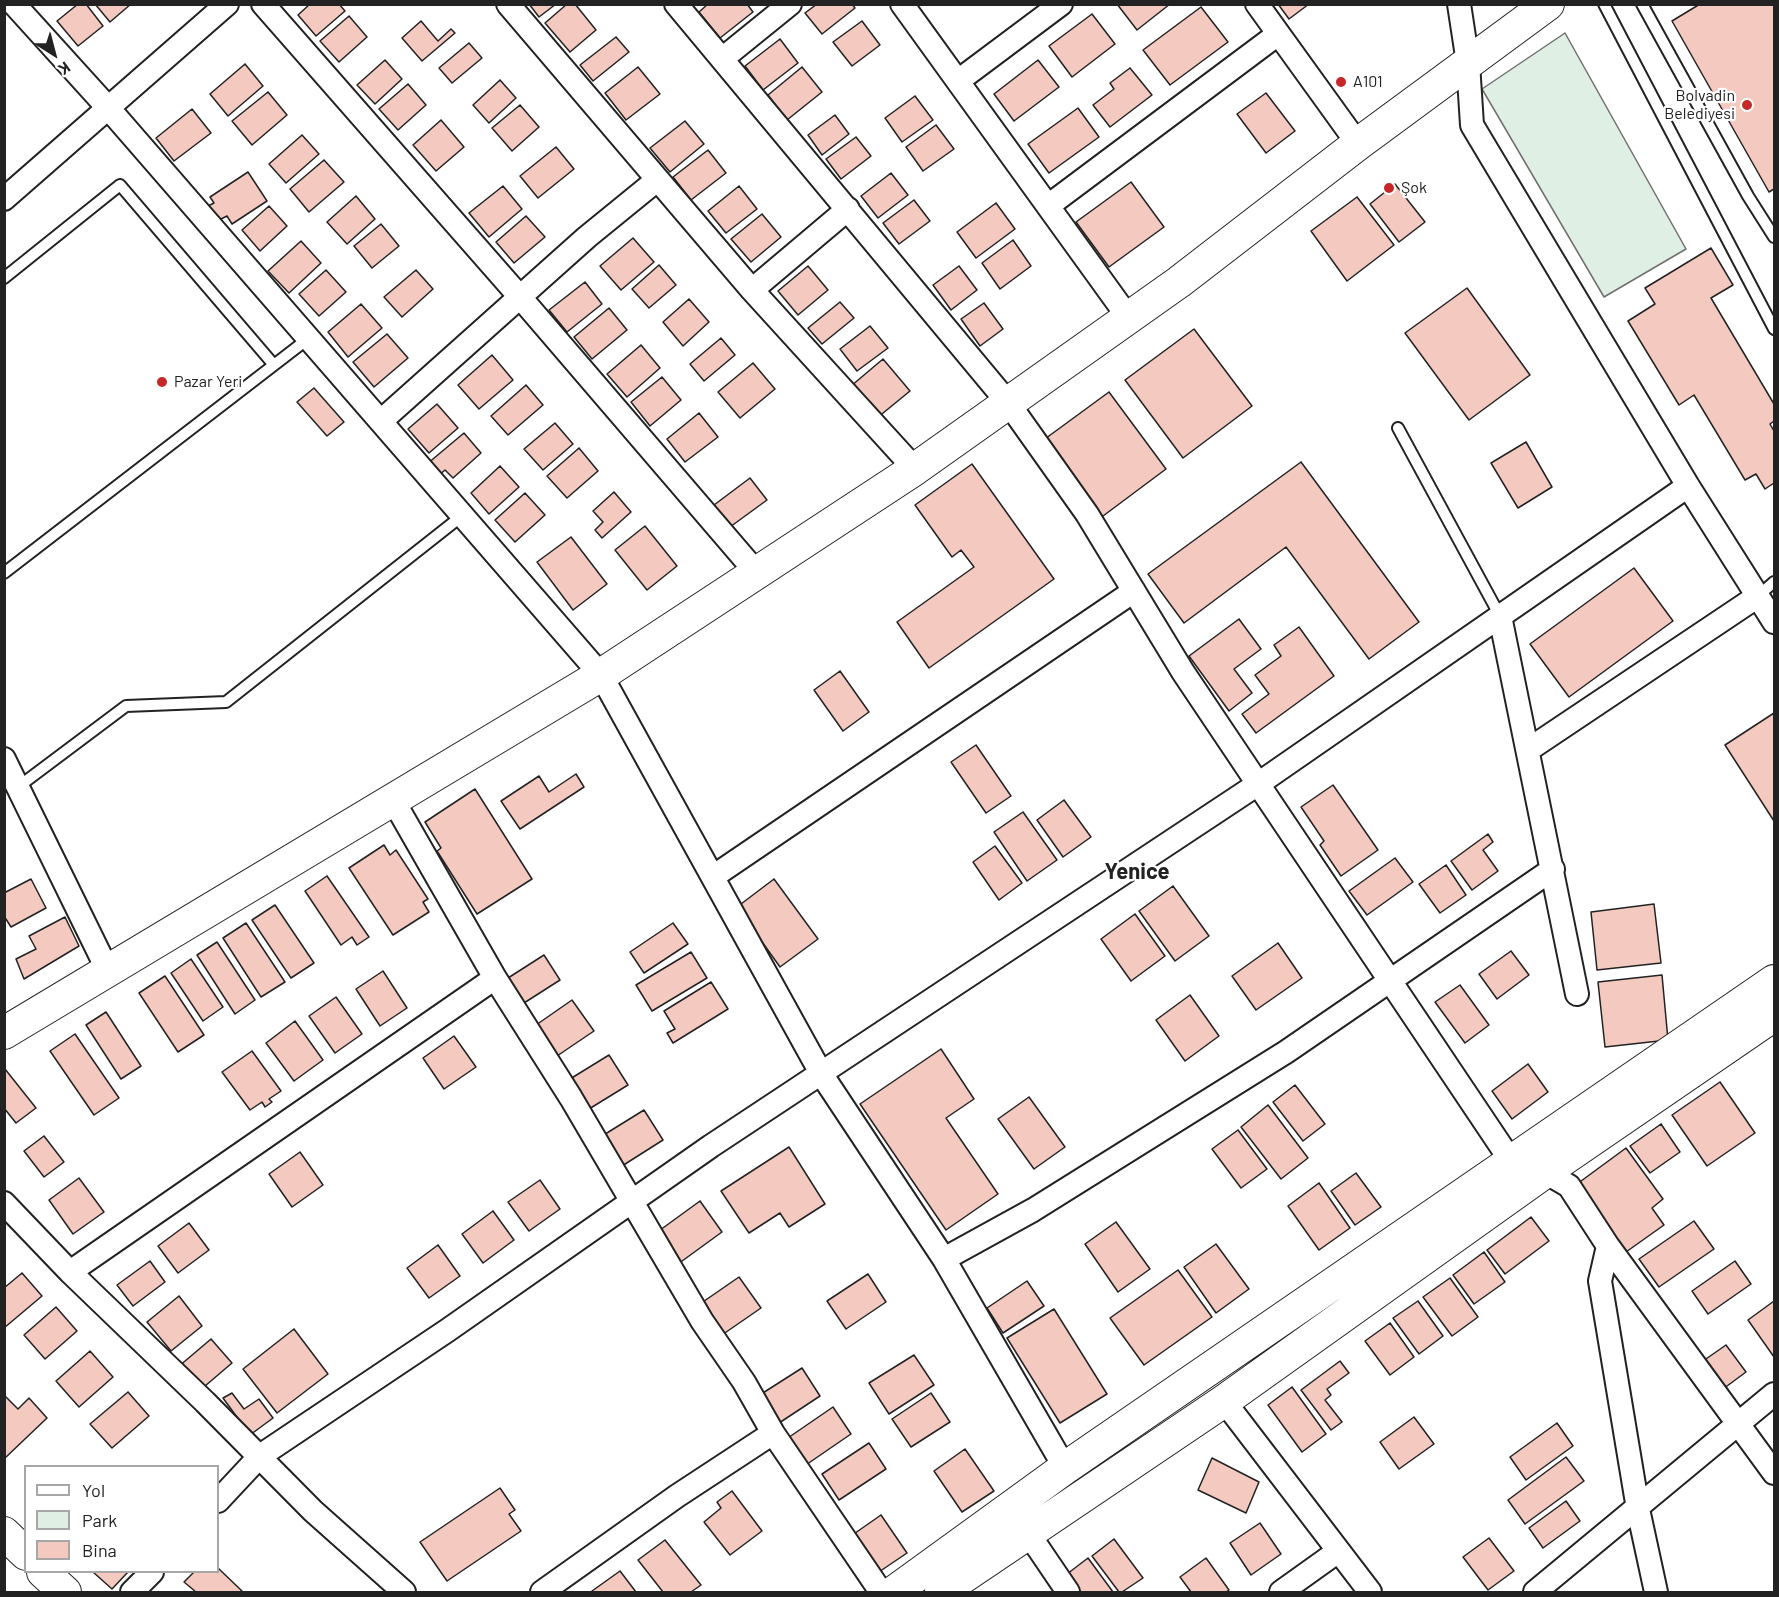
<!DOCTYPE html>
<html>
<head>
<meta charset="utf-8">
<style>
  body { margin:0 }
  #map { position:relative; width:1779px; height:1597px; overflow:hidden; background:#fff; font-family:Barlow,sans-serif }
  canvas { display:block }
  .frame { position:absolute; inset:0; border:6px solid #222; pointer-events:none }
  .legend { position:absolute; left:24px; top:1465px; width:195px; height:108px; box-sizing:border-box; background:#fff; border:2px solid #a7a7a7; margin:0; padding:8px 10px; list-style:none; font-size:18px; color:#222 }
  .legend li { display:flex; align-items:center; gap:12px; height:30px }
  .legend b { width:30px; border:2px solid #a7a7a7 }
  .north { position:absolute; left:24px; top:24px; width:60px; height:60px; -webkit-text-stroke:4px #fff; paint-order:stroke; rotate:144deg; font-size:16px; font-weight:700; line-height:24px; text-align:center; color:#222 }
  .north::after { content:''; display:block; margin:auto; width:21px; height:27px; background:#222; clip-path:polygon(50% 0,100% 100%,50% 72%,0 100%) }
</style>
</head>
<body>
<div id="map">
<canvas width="1779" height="1597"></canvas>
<div class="frame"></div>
<ul class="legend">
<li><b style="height:8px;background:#fff"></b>Yol</li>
<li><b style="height:16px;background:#e0efe3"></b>Park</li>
<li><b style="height:16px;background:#f3c9c0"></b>Bina</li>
</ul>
<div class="north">K</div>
</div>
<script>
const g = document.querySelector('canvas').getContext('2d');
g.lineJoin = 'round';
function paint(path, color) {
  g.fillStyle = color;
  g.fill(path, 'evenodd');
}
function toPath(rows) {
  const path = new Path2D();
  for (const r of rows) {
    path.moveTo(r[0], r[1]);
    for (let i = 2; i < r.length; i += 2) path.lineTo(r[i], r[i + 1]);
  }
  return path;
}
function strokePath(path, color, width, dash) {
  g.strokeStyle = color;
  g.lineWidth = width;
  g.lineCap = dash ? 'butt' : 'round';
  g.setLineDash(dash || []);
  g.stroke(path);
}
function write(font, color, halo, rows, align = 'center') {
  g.font = font + ' Barlow,sans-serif';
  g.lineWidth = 4.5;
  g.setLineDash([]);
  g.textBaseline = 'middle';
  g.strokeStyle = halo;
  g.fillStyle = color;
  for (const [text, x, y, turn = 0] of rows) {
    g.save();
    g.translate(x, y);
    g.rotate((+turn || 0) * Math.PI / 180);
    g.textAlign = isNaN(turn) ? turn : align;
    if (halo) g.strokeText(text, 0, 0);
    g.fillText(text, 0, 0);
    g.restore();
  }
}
const green = toPath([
  [1565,33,1686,249,1604,297,1482,89,1565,33]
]);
paint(green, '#e0efe3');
strokePath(green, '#6f6f6f', 1.5);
const building = toPath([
  [78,4,86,4,103,26,78,46,57,21,78,4],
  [95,4,131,4,110,22,95,4],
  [310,4,339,4,345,11,316,36,298,15,310,4],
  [529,4,556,4,539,17,529,4],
  [567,4,575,4,596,30,570,52,545,23,567,4],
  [708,4,747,4,753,12,720,38,699,12,708,4],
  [817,4,852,4,855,8,822,34,805,13,817,4],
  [1117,4,1170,4,1137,30,1117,4],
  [1278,4,1309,4,1289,19,1278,4],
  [1700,4,1774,4,1774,189,1769,192,1672,21,1700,4],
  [1201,7,1228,42,1170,85,1143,50,1201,7],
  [1092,14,1115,44,1072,77,1049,46,1092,14],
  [349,16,367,37,339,62,320,41,349,16],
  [421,21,438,41,451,29,455,33,422,61,402,38,421,21],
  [862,21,880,45,852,66,833,42,862,21],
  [616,37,629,52,593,81,580,65,616,37],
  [780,39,798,63,763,90,745,66,780,39],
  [469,43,482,58,452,83,439,68,469,43],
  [385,60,402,79,375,104,357,85,385,60],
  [1038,60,1059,87,1014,121,994,94,1038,60],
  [245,64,263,86,228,116,210,94,245,64],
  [638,67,660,94,626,120,605,93,638,67],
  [802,67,822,92,787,120,768,95,802,67],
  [1130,68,1152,95,1110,127,1093,105,1114,89,1110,83,1130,68],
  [500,80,516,98,489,123,473,105,500,80],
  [408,84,426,105,398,130,379,109,408,84],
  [268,92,287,115,252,145,232,121,268,92],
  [1266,93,1295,131,1266,153,1237,114,1266,93],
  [915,96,933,120,902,142,885,118,915,96],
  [520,105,539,127,512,151,492,128,520,105],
  [1078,108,1099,137,1049,173,1028,144,1078,108],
  [192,109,211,133,174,161,156,138,192,109],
  [835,115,849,134,822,155,808,135,835,115],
  [441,120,464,147,436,171,413,145,441,120],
  [685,121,704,144,670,172,650,148,685,121],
  [936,125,954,149,923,171,906,147,936,125],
  [302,135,319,154,286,183,269,164,302,135],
  [856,137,871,156,841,179,826,159,856,137],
  [556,147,574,169,538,198,520,176,556,147],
  [708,150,726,173,691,200,673,177,708,150],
  [324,160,344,182,309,212,290,189,324,160],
  [248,172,267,201,232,224,227,216,217,221,208,206,214,203,210,197,248,172],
  [891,173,908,195,878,218,861,196,891,173],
  [1131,182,1164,227,1109,267,1076,222,1131,182],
  [1395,184,1425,222,1399,242,1370,204,1395,184],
  [503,186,522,209,489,237,469,213,503,186],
  [739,186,757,209,726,233,708,211,739,186],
  [356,196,375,219,347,244,327,222,356,196],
  [1357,197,1394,245,1347,281,1311,231,1357,197],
  [914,200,930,221,899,244,883,223,914,200],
  [996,203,1015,229,976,258,957,232,996,203],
  [269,206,287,226,260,251,242,230,269,206],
  [762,214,781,237,751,262,731,239,762,214],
  [526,216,545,237,514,263,496,242,526,216],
  [381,224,399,246,372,268,354,246,381,224],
  [633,238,654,262,621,290,600,266,633,238],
  [1013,240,1031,266,1000,289,982,263,1013,240],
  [301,241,321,263,289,293,268,271,301,241],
  [1711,248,1733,285,1711,298,1774,404,1774,421,1770,424,1774,431,1774,483,1765,489,1756,474,1745,480,1694,395,1679,405,1628,321,1655,304,1645,288,1711,248],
  [659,265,676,285,649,308,632,289,659,265],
  [808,266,828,290,798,315,778,291,808,266],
  [959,266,977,290,951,310,933,285,959,266],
  [326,270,346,292,319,316,299,294,326,270],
  [416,270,433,289,402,317,384,297,416,270],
  [585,282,602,304,567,332,549,310,585,282],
  [1467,288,1530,375,1469,420,1405,333,1467,288],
  [689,299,709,322,683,346,663,322,689,299],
  [840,302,854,318,822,344,808,328,840,302],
  [984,303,1003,329,980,346,961,319,984,303],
  [361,304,382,328,348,357,328,332,361,304],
  [609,308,627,330,592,359,574,337,609,308],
  [870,326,888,348,857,371,840,349,870,326],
  [1194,329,1252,406,1183,458,1125,380,1194,329],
  [387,334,408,358,374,387,353,362,387,334],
  [721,338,735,355,704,381,690,364,721,338],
  [641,345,660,368,627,397,607,374,641,345],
  [492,355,513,380,479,409,458,385,492,355],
  [883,359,910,391,877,418,851,386,883,359],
  [753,363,775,389,740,418,718,392,753,363],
  [662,377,681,400,650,426,631,402,662,377],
  [526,385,543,405,508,435,491,416,526,385],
  [314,388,344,422,327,436,297,402,314,388],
  [1109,392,1166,469,1095,522,1038,444,1109,392],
  [437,404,458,428,429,453,408,429,437,404],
  [699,413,718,437,685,462,667,439,699,413],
  [555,423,573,444,543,470,524,449,555,423],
  [464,433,481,453,453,478,445,470,438,476,427,464,464,433],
  [1526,442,1552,487,1518,508,1491,463,1526,442],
  [579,448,598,471,567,498,547,476,579,448],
  [1301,462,1419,622,1369,659,1286,547,1184,623,1148,574,1301,462],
  [972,464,1054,579,929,668,897,622,974,567,961,550,952,557,915,505,972,464],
  [500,466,519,487,489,514,471,493,500,466],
  [750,478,767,500,730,527,714,505,750,478],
  [614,492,631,512,602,538,595,530,603,522,593,511,614,492],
  [525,493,545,515,515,542,495,520,525,493],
  [645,526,677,566,647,590,615,550,645,526],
  [571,537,607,584,573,610,537,562,571,537],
  [1634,568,1673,621,1569,697,1530,644,1634,568],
  [1239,619,1261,649,1234,669,1252,693,1229,711,1189,656,1239,619],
  [1299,627,1334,676,1256,733,1242,714,1269,694,1255,675,1281,656,1274,645,1299,627],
  [840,671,869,712,843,731,814,690,840,671],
  [1774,713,1774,821,1725,745,1774,713],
  [976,745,1011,796,986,813,951,762,976,745],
  [576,774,584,787,520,829,501,801,539,776,549,792,576,774],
  [1333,785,1378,850,1341,876,1320,845,1324,841,1301,807,1333,785],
  [475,789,532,879,477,914,437,851,441,848,425,822,475,789],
  [1064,800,1091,837,1063,857,1037,820,1064,800],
  [1023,812,1057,860,1027,881,994,832,1023,812],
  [1488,834,1493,842,1483,850,1498,871,1472,890,1451,861,1488,834],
  [384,845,390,855,396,850,428,899,423,902,429,912,393,935,349,868,384,845],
  [995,846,1022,883,999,900,973,862,995,846],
  [1395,858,1413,882,1367,915,1349,891,1395,858],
  [1446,865,1466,895,1440,913,1419,884,1446,865],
  [327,876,369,937,357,945,352,937,341,945,305,891,327,876],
  [31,879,46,908,11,927,4,916,4,893,31,879],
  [774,879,818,939,780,967,737,907,774,879],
  [1173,886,1209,936,1175,961,1139,911,1173,886],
  [1654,904,1661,963,1597,970,1591,912,1654,904],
  [275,905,314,963,291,978,252,920,275,905],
  [1135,914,1165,956,1131,981,1101,939,1135,914],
  [65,917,79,946,24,979,16,959,36,949,29,936,65,917],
  [246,923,285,982,261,997,223,938,246,923],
  [673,923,688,944,644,973,630,952,673,923],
  [217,942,255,1000,235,1014,197,955,217,942],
  [1278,943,1302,978,1256,1010,1232,976,1278,943],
  [1511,951,1529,975,1497,999,1479,974,1511,951],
  [691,952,707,978,652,1011,636,985,691,952],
  [544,955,560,980,524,1003,508,978,544,955],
  [191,959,223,1007,203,1021,171,973,191,959],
  [383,971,407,1008,380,1026,356,989,383,971],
  [1662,975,1668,1040,1605,1047,1598,982,1662,975],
  [165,976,204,1035,178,1052,139,993,165,976],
  [711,982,728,1009,673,1043,667,1033,675,1029,664,1011,711,982],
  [1460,985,1489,1025,1465,1043,1435,1002,1460,985],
  [1190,995,1219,1036,1185,1061,1156,1020,1190,995],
  [336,997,362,1034,335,1053,309,1016,336,997],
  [572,1000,594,1031,557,1056,536,1025,572,1000],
  [106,1012,141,1066,121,1079,86,1025,106,1012],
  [295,1021,323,1060,294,1081,266,1043,295,1021],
  [75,1034,119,1098,94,1115,50,1051,75,1034],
  [454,1036,476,1067,444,1089,423,1058,454,1036],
  [941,1049,974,1099,946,1118,998,1194,946,1230,860,1104,941,1049],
  [252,1051,281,1091,269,1099,272,1102,265,1107,262,1102,250,1110,222,1072,252,1051],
  [609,1055,628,1085,589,1109,570,1079,609,1055],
  [1528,1064,1548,1092,1512,1119,1492,1091,1528,1064],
  [5,1069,36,1108,16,1123,4,1108,5,1069],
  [1720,1082,1755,1133,1707,1166,1672,1115,1720,1082],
  [1295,1085,1325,1124,1303,1141,1273,1102,1295,1085],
  [1029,1097,1065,1147,1034,1169,998,1119,1029,1097],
  [1268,1105,1308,1158,1281,1179,1241,1127,1268,1105],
  [644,1110,663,1140,622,1166,602,1136,644,1110],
  [1661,1124,1680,1152,1650,1173,1630,1146,1661,1124],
  [1238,1130,1267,1169,1241,1188,1212,1149,1238,1130],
  [44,1136,64,1162,44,1177,24,1151,44,1136],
  [789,1147,825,1204,789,1227,780,1213,749,1233,721,1191,789,1147],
  [1626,1148,1663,1199,1652,1208,1664,1225,1626,1252,1577,1184,1626,1148],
  [300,1152,323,1185,292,1207,269,1174,300,1152],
  [1356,1173,1381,1207,1355,1225,1331,1191,1356,1173],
  [79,1178,104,1212,73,1234,49,1200,79,1178],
  [540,1180,560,1209,529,1231,508,1202,540,1180],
  [1319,1183,1350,1228,1319,1250,1288,1206,1319,1183],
  [700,1201,722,1232,678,1264,656,1233,700,1201],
  [493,1211,514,1240,483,1263,462,1234,493,1211],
  [1531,1217,1549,1241,1505,1274,1487,1250,1531,1217],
  [1694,1221,1714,1249,1659,1287,1639,1259,1694,1221],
  [1116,1222,1150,1269,1118,1292,1085,1244,1116,1222],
  [189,1223,209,1250,178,1273,158,1246,189,1223],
  [1216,1244,1249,1289,1216,1313,1184,1267,1216,1244],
  [438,1245,460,1276,429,1298,407,1268,438,1245],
  [1484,1252,1505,1282,1474,1304,1453,1275,1484,1252],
  [150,1261,165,1282,133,1306,117,1285,150,1261],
  [1735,1261,1751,1284,1708,1314,1692,1291,1735,1261],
  [1178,1270,1212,1317,1144,1365,1110,1318,1178,1270],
  [22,1273,42,1296,4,1328,4,1288,22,1273],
  [868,1274,886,1302,846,1329,827,1301,868,1274],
  [739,1277,761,1308,719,1337,697,1306,739,1277],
  [1450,1278,1478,1317,1452,1336,1423,1297,1450,1278],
  [1027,1281,1044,1306,1003,1333,987,1308,1027,1281],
  [179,1296,202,1326,171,1351,147,1322,179,1296],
  [1418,1301,1443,1336,1419,1354,1393,1318,1418,1301],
  [1774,1301,1774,1357,1748,1320,1774,1301],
  [56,1307,77,1331,45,1359,24,1335,56,1307],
  [1054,1309,1107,1394,1060,1423,1007,1338,1054,1309],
  [1390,1323,1414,1357,1390,1375,1365,1341,1390,1323],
  [294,1329,328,1374,277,1413,243,1369,294,1329],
  [211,1339,232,1363,198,1392,178,1367,211,1339],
  [1726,1345,1746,1372,1723,1389,1703,1361,1726,1345],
  [90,1351,113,1377,79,1407,56,1381,90,1351],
  [914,1355,934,1385,889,1414,869,1383,914,1355],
  [1340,1361,1349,1373,1327,1389,1331,1395,1325,1400,1342,1422,1331,1430,1301,1390,1340,1361],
  [802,1368,820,1396,773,1427,755,1398,802,1368],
  [1292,1387,1326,1434,1302,1452,1268,1405,1292,1387],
  [128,1392,149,1416,112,1448,90,1424,128,1392],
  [232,1393,244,1409,259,1399,273,1418,250,1435,223,1398,232,1393],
  [931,1393,950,1422,911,1447,892,1419,931,1393],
  [4,1395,18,1409,29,1398,47,1418,4,1459,4,1395],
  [833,1407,851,1434,800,1469,782,1442,833,1407],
  [1414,1417,1434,1444,1399,1469,1380,1442,1414,1417],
  [1557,1423,1573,1446,1526,1480,1510,1457,1557,1423],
  [869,1443,886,1469,839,1500,822,1474,869,1443],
  [965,1449,994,1491,962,1512,934,1471,965,1449],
  [1566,1457,1584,1481,1525,1524,1508,1500,1566,1457],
  [1212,1458,1259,1482,1246,1513,1198,1490,1212,1458],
  [500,1488,515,1510,509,1514,521,1531,447,1581,420,1542,500,1488],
  [732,1491,762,1531,730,1555,704,1522,721,1508,717,1502,732,1491],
  [1566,1501,1580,1521,1543,1548,1529,1528,1566,1501],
  [881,1515,907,1553,873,1576,848,1538,881,1515],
  [1260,1523,1281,1554,1251,1575,1230,1543,1260,1523],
  [1489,1538,1514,1571,1488,1590,1463,1557,1489,1538],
  [1114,1539,1143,1578,1122,1592,1119,1592,1092,1556,1114,1539],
  [665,1540,701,1585,691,1592,663,1592,638,1560,665,1540],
  [1088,1558,1113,1592,1081,1592,1067,1574,1088,1558],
  [1206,1558,1229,1590,1226,1592,1191,1592,1180,1577,1206,1558],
  [218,1568,242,1591,240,1592,196,1592,184,1582,194,1572,218,1572,218,1568],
  [620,1571,636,1592,594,1592,592,1591,620,1571],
  [93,1572,128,1572,112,1589,93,1572]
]);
paint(building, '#f3c9c0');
strokePath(building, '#222', 1.5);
const lane = toPath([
  [1604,4,1774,329],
  [1642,4,1748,196,1774,237],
  [4,278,120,185,274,365],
  [1398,428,1500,616],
  [4,573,309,338],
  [1758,596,1774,582],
  [18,787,126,706,226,702,463,515]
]);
const street = toPath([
  [14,4,110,110,601,675,822,1075,944,1259,1065,1468],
  [263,4,520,297,756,572],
  [508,4,752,290,915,469],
  [676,4,1009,404,1087,514,1183,672,1511,1161,1545,1172,1569,1186,1608,1246,1600,1281,1638,1509,1656,1592],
  [902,4,1128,317],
  [1257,4,1358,144],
  [1459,4,1468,63,1472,125,1688,486,1774,622],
  [722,59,790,4],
  [958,81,1061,4],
  [4,199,227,4],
  [1048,206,1278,34],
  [752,290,848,209],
  [381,421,587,237,657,180],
  [1500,616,1577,994],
  [1528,750,1758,596],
  [4,759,108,971],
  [393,800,495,978,571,1098,702,1321,744,1382,773,1433,881,1592],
  [714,876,1134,591],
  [4,1203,70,1272,205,1402,313,1511,404,1592],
  [1608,1246,1774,1473],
  [944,1259,1033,1210,1286,1052,1553,869],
  [70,1272,495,978],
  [1224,1401,1370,1592],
  [218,1501,260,1456,448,1330,711,1146,1258,784,1688,486],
  [1028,1533,1068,1592],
  [132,1592,152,1572],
  [542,1592,677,1496,773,1433],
  [1281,1592,1337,1552],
  [1535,1592,1774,1394]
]);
const secondary = toPath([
  [4,1033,601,675,915,469,1179,282,1358,144,1548,4],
  [4,1533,26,1554],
  [43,1572,65,1592],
  [894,1592,1065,1468,1774,981],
  [941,1592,1224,1401,1545,1172,1774,1015]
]);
strokePath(lane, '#222', 14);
strokePath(street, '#222', 26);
strokePath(secondary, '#222', 34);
strokePath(lane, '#fff', 10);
strokePath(street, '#fff', 22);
strokePath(secondary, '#fff', 32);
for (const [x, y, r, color] of [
  [1341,82,6,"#c62828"],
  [1747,105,6,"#c62828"],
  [1389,188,6,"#c62828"],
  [162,382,6,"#c62828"]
]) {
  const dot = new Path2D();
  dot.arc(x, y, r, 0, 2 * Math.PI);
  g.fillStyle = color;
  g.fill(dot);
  strokePath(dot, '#fff', 2);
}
write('16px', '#222', '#fff', [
  ["A101",1353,82],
  ["Bolvadin",1735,96,"right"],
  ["Belediyesi",1735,114,"right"],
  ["Şok",1401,188],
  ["Pazar Yeri",174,382]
], 'left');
write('bold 22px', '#222', '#fff', [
  ["Yenice",1137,872]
]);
</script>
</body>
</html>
